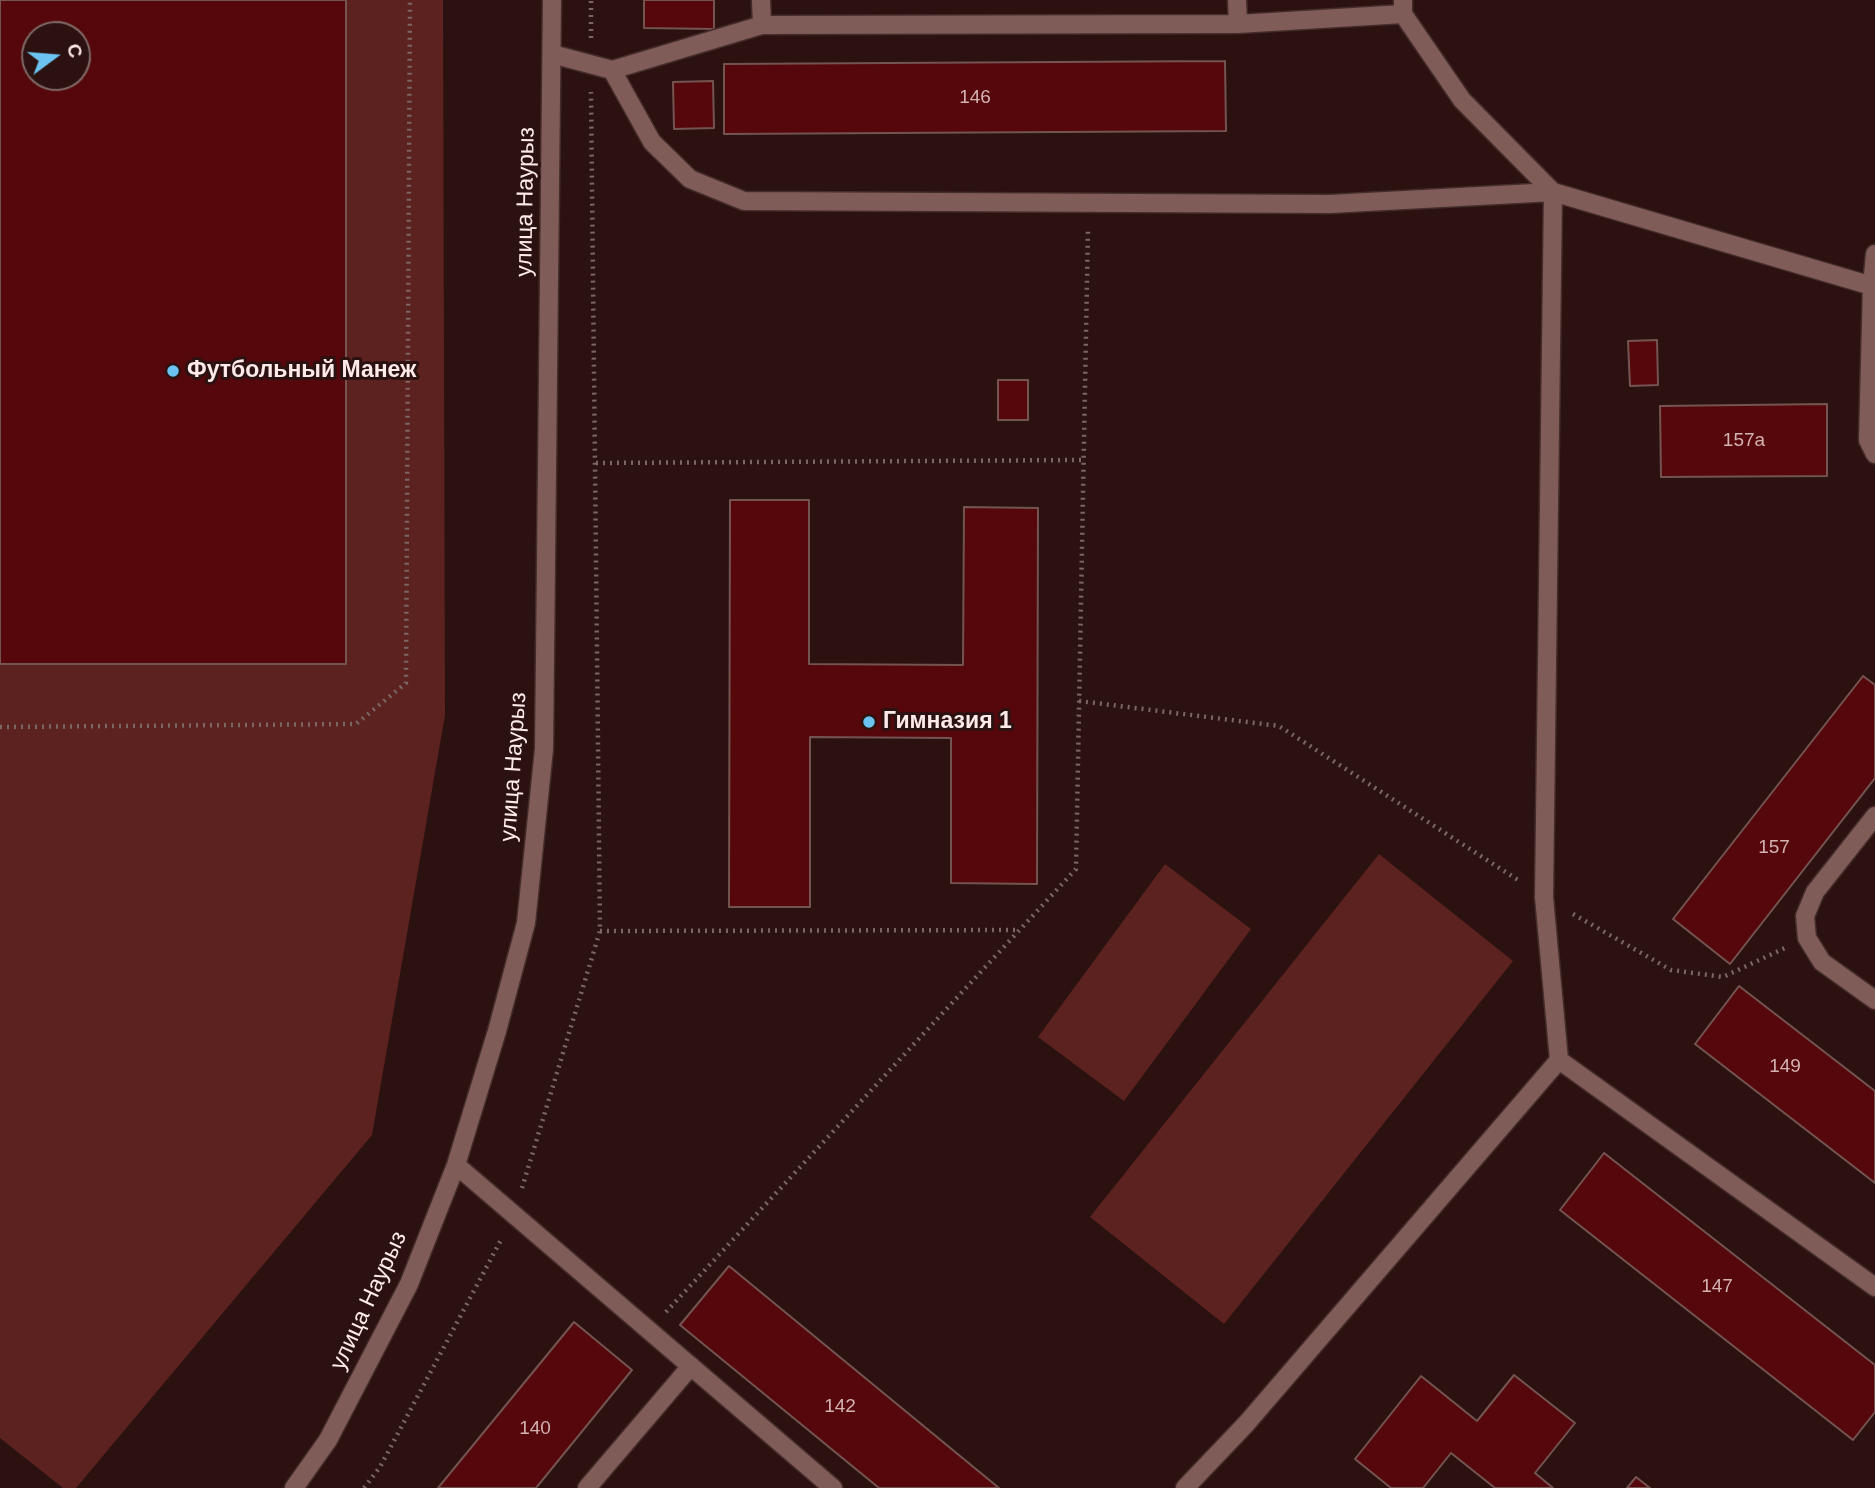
<!DOCTYPE html>
<html>
<head>
<meta charset="utf-8">
<style>
  body { margin:0 }
  #map { position:relative; width:1875px; height:1488px; overflow:hidden; background:#2b1211; font-family:Helvetica,sans-serif }
  canvas { display:block }
  .north { position:absolute; left:21px; top:21px; width:70px; height:70px; box-sizing:border-box; background:#2b1211; border:2px solid #7f6967; border-radius:50%; rotate:74deg; font-size:19px; font-weight:700; line-height:28px; text-align:center; color:#feebe9 }
  .north::after { content:''; display:block; margin:auto; width:24px; height:32px; background:#6cc3f2; clip-path:polygon(50% 0,100% 100%,50% 72%,0 100%) }
</style>
</head>
<body>
<div id="map">
<canvas width="1875" height="1488"></canvas>
<div class="north">С</div>
</div>
<script>
const g = document.querySelector('canvas').getContext('2d');
g.lineJoin = 'round';
function paint(path, color) {
  g.fillStyle = color;
  g.fill(path, 'evenodd');
}
function toPath(rows) {
  const path = new Path2D();
  for (const r of rows) {
    path.moveTo(r[0], r[1]);
    for (let i = 2; i < r.length; i += 2) path.lineTo(r[i], r[i + 1]);
  }
  return path;
}
function strokePath(path, color, width, dash) {
  g.strokeStyle = color;
  g.lineWidth = width;
  g.lineCap = dash ? 'butt' : 'round';
  g.setLineDash(dash || []);
  g.stroke(path);
}
function write(font, color, halo, rows, align = 'center') {
  g.font = font + ' Helvetica,sans-serif';
  g.lineWidth = 6;
  g.setLineDash([]);
  g.textBaseline = 'middle';
  g.strokeStyle = halo;
  g.fillStyle = color;
  for (const [text, x, y, turn = 0] of rows) {
    g.save();
    g.translate(x, y);
    g.rotate((+turn || 0) * Math.PI / 180);
    g.textAlign = isNaN(turn) ? turn : align;
    if (halo) g.strokeText(text, 0, 0);
    g.fillText(text, 0, 0);
    g.restore();
  }
}
paint(toPath([
  [0,0,443,0,445,715,372,1135,76,1488,63,1488,0,1438],
  [35,35,77,35,77,77,35,77],
  [1379,854,1513,961,1224,1324,1090,1217],
  [1165,864,1251,929,1124,1101,1038,1037]
]), '#5b2220');
const building = toPath([
  [0,0,346,0,346,664,0,664,0,0],
  [35,35,77,35,77,77,35,77,35,35],
  [644,0,714,0,714,29,644,28,644,0],
  [1225,61,1226,131,724,134,724,64,1225,61],
  [713,81,714,128,674,129,673,82,713,81],
  [1657,340,1658,385,1630,386,1628,341,1657,340],
  [998,380,1028,380,1028,420,998,420,998,380],
  [1827,404,1827,476,1661,477,1660,406,1827,404],
  [730,500,809,500,809,664,963,665,964,507,1038,508,1037,884,951,883,951,738,810,737,810,907,729,907,730,500],
  [1863,676,1875,685,1875,778,1730,964,1673,919,1863,676],
  [1739,986,1875,1091,1875,1183,1695,1044,1739,986],
  [1604,1153,1875,1365,1875,1412,1853,1440,1560,1210,1604,1153],
  [729,1266,999,1488,879,1488,680,1325,729,1266],
  [574,1322,632,1370,536,1488,438,1488,574,1322],
  [1514,1375,1575,1423,1535,1473,1553,1488,1495,1488,1451,1453,1423,1488,1391,1488,1355,1459,1421,1376,1477,1421,1514,1375],
  [1636,1477,1650,1488,1627,1488,1636,1477]
]);
paint(building, '#55070c');
strokePath(building, '#735451', 2);
const lane = toPath([
  [761,0,762,25,1238,24,1237,0],
  [1238,24,1403,14],
  [612,70,762,25],
  [1872,286,1875,254]
]);
const street = toPath([
  [552,54,612,70,652,142,690,179,744,201,1330,204,1553,192,1872,286,1868,440,1875,454],
  [1875,816,1815,892,1805,916,1807,938,1822,962,1875,1000],
  [1559,1060,1875,1287],
  [456,1165,833,1488],
  [294,1488,328,1440,409,1284,456,1165,497,1031,526,923,544,749,552,0],
  [587,1488,691,1366],
  [1185,1488,1246,1424,1559,1060,1544,897,1553,192,1462,100,1403,14,1403,0]
]);
strokePath(lane, '#442c2b', 21);
strokePath(street, '#442c2b', 21);
strokePath(toPath([
  [591,38,591,0],
  [596,463,1085,460],
  [1079,701,1279,726,1518,880],
  [0,727,356,724,406,683,410,0],
  [1573,914,1671,970,1723,977,1785,948],
  [600,931,1019,930],
  [522,1188,600,931,591,92],
  [666,1312,1076,869,1088,228],
  [364,1488,380,1467,502,1238]
]), '#7c6664', 4.5, [2, 5]);
strokePath(lane, '#805c59', 18);
strokePath(street, '#805c59', 18);
for (const [x, y, r, color] of [
  [173,371,7,"#6cc3f2"],
  [869,722,7,"#6cc3f2"]
]) {
  const dot = new Path2D();
  dot.arc(x, y, r, 0, 2 * Math.PI);
  g.fillStyle = color;
  g.fill(dot);
  strokePath(dot, '#2b1211', 2.5);
}
write('19px', '#d4b2b2', null, [
  ["146",975,98],
  ["157а",1744,441],
  ["157",1774,848],
  ["149",1785,1067],
  ["147",1717,1287],
  ["142",840,1407],
  ["140",535,1429]
]);
write('23px', '#feebe9', '#2b1211', [
  ["улица Наурыз",526,202,-89],
  ["улица Наурыз",514,767,-86],
  ["улица Наурыз",369,1301,-65]
]);
write('bold 23px', '#feebe9', '#2b1211', [
  ["Футбольный Манеж",187,371],
  ["Гимназия 1",883,722]
], 'left');
</script>
</body>
</html>
